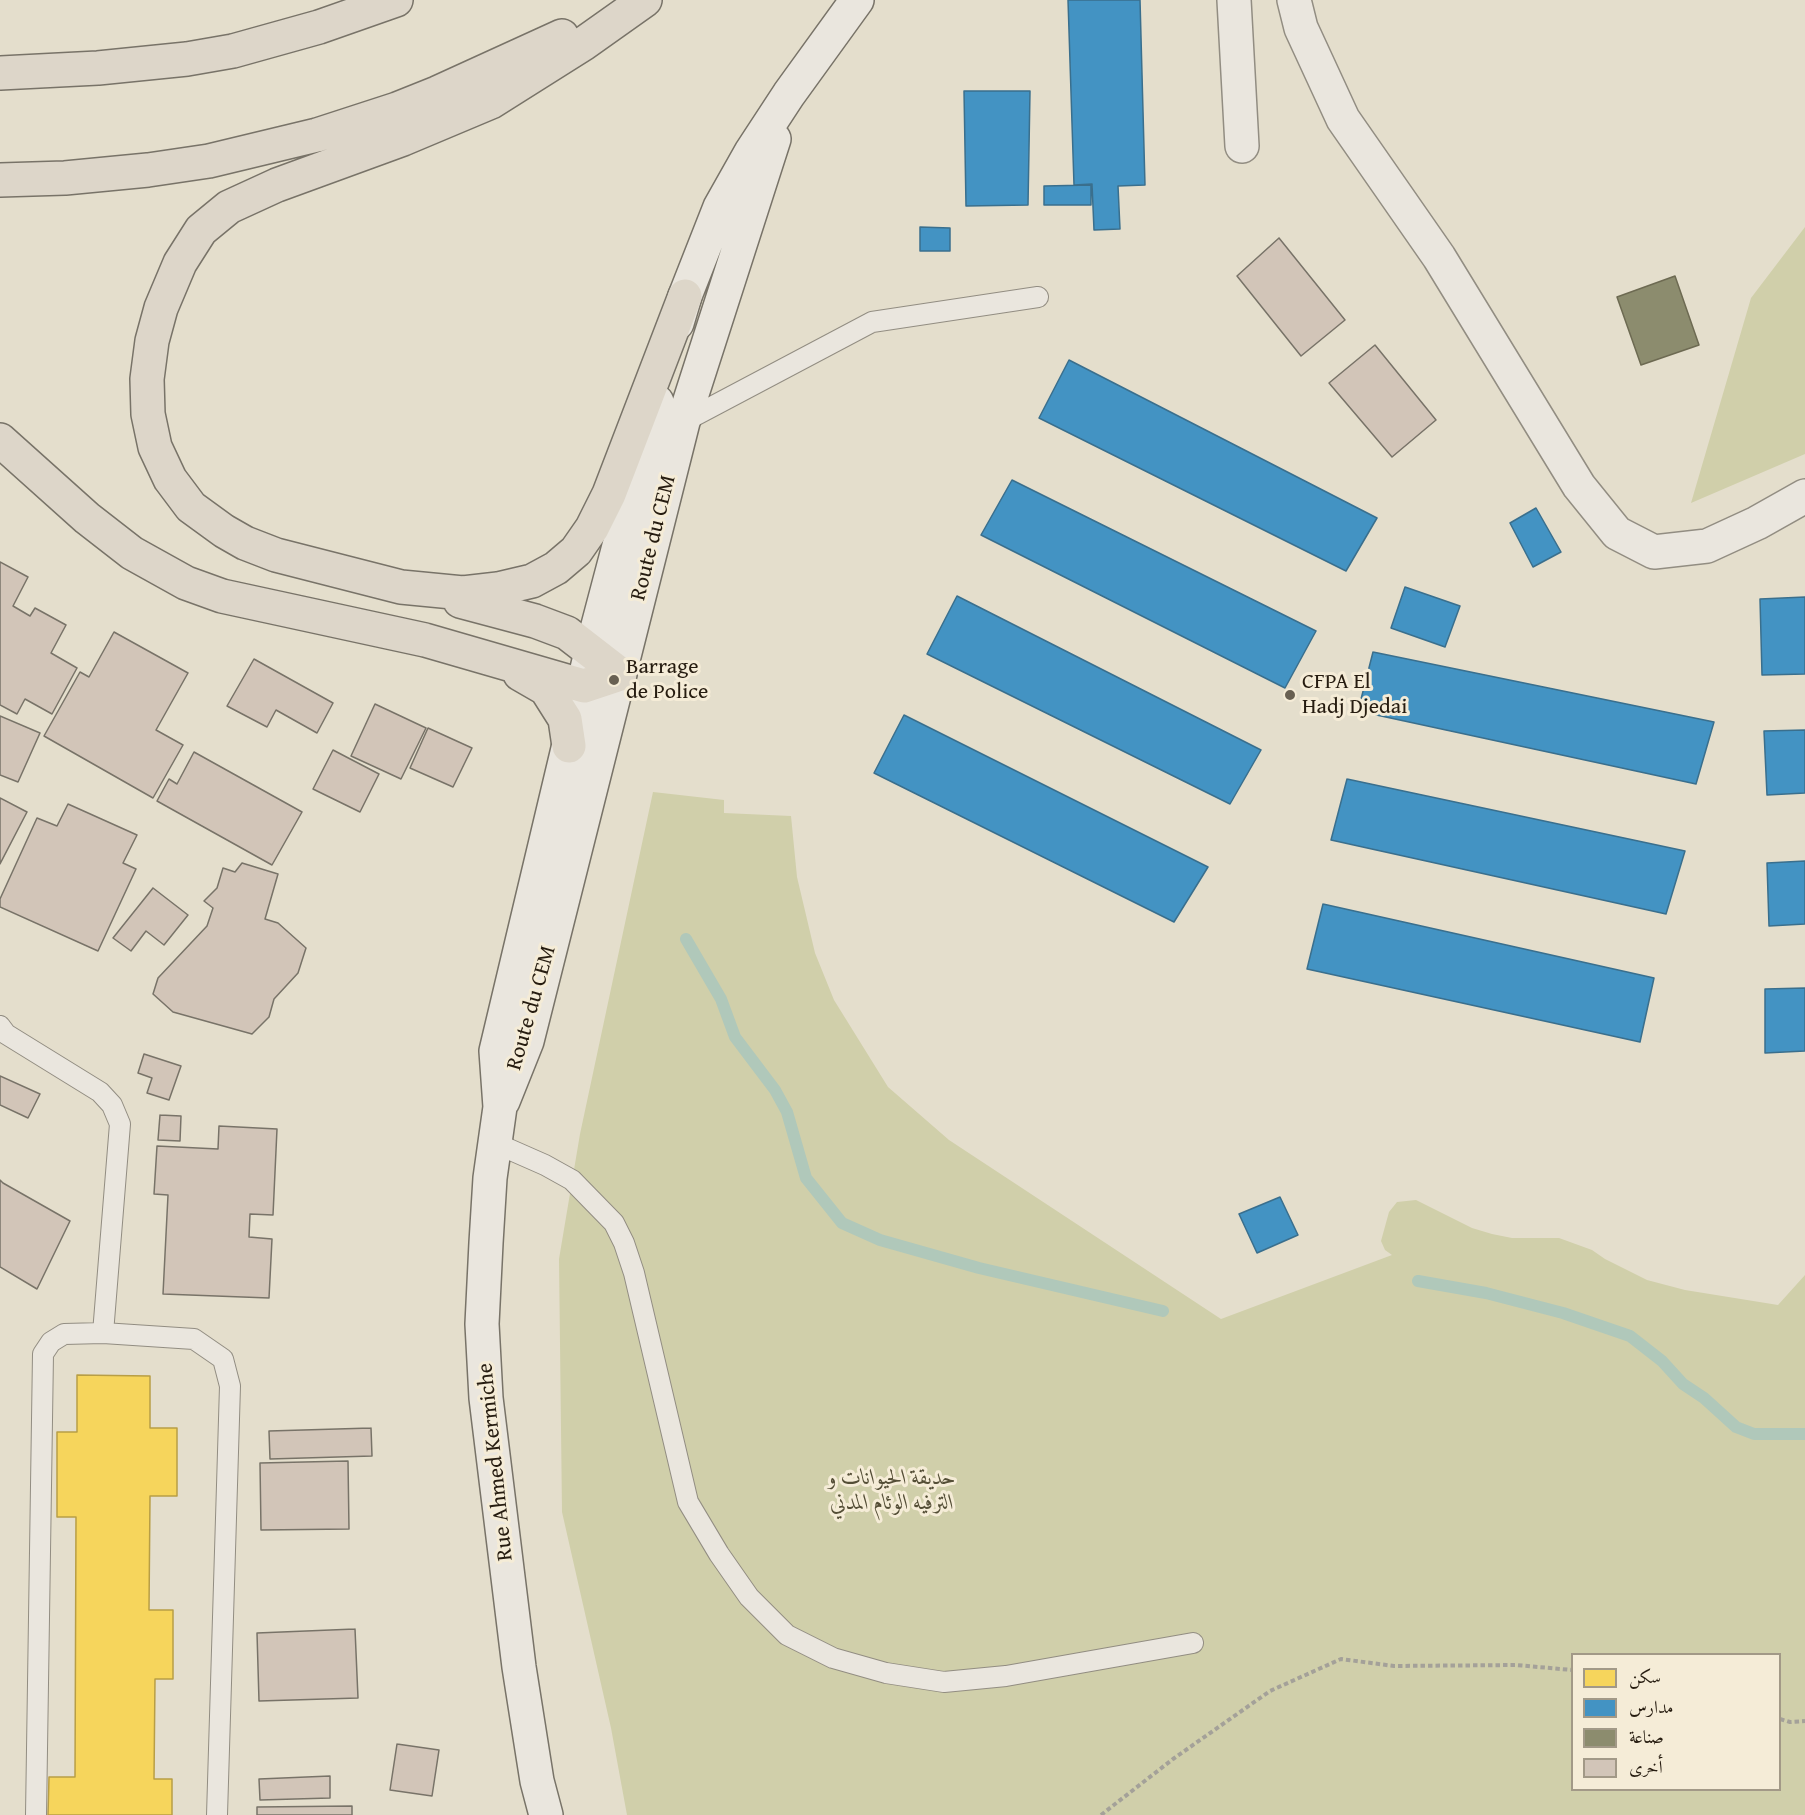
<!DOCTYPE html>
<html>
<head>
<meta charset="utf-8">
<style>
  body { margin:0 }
  #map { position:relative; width:1805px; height:1815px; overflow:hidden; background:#e4decc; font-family:"Gentium Book Plus",Amiri,serif }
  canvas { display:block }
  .legend { position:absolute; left:1571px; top:1653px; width:210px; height:138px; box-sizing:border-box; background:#f5ecd7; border:2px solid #a29987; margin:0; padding:8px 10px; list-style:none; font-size:18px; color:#261c10 }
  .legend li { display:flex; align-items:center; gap:12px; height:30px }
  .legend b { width:30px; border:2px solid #a29987 }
</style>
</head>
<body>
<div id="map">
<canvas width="1805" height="1815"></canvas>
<ul class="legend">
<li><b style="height:16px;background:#f6d55c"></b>سكن</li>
<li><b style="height:16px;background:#4393c3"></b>مدارس</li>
<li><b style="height:16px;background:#8c8c6e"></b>صناعة</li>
<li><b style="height:16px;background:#d2c5b8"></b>أخرى</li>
</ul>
</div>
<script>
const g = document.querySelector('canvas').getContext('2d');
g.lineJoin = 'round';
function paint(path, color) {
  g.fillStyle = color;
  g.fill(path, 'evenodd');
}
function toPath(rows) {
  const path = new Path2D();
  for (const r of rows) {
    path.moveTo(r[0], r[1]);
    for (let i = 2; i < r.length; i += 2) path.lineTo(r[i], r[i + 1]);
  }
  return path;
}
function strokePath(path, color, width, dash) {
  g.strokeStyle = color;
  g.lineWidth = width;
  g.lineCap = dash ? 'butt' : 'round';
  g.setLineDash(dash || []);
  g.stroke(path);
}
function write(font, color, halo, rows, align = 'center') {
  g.font = font + ' "Gentium Book Plus",Amiri,serif';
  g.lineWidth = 6;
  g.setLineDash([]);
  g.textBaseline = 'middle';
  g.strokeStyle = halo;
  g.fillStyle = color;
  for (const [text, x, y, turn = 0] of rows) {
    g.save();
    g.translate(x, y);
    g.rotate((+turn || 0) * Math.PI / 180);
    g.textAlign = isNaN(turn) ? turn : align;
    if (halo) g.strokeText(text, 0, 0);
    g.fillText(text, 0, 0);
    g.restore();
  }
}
paint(toPath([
  [1805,227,1805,454,1691,503,1751,298],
  [653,792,724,800,724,813,791,816,797,877,815,953,834,1000,888,1087,949,1140,1221,1319,1392,1255,1385,1250,1381,1241,1389,1212,1397,1202,1416,1200,1472,1228,1492,1234,1512,1238,1559,1238,1592,1250,1605,1259,1647,1280,1685,1290,1778,1305,1805,1275,1805,1815,627,1815,611,1728,562,1512,559,1259,580,1134],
  [1572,1654,1780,1654,1780,1790,1572,1790]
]), '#d0cfaa');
const homes = toPath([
  [77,1375,150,1376,150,1428,177,1428,177,1496,150,1496,149,1610,173,1610,173,1679,155,1679,154,1779,172,1779,172,1815,48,1815,49,1777,75,1777,76,1517,57,1517,57,1432,77,1432,77,1375]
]);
paint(homes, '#f6d55c');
strokePath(homes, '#b89e45', 1.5);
const schools = toPath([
  [1068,0,1140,0,1145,185,1118,186,1120,229,1094,230,1092,184,1074,185,1068,0],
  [964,91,1030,91,1028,205,966,206,964,91],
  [1091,185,1091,205,1044,205,1044,186,1091,185],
  [920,227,950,228,950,251,920,251,920,227],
  [1069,360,1377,518,1346,571,1039,418,1069,360],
  [1012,480,1316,631,1285,688,981,535,1012,480],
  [1536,508,1561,552,1533,567,1510,523,1536,508],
  [1405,587,1460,606,1445,647,1391,628,1405,587],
  [957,596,1261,750,1230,804,927,654,957,596],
  [1805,597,1805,674,1762,675,1760,599,1805,597],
  [1373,652,1714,722,1696,784,1358,711,1373,652],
  [904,715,1208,867,1174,922,874,773,904,715],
  [1805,730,1805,793,1767,795,1764,731,1805,730],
  [1347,779,1685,851,1666,914,1331,840,1347,779],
  [1805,861,1805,924,1769,926,1767,863,1805,861],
  [1323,904,1654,978,1640,1042,1307,969,1323,904],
  [1805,988,1805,1051,1765,1053,1765,989,1805,988],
  [1280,1197,1298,1235,1257,1253,1239,1214,1280,1197]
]);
paint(schools, '#4393c3');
strokePath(schools, '#3a6f8d', 1.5);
const industry = toPath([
  [1675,276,1699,345,1641,365,1617,297,1675,276]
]);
paint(industry, '#8c8c6e');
strokePath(industry, '#6d6a52', 1.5);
strokePath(toPath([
  [686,939,721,999,735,1037,775,1090,787,1112,806,1178,842,1223,880,1240,979,1268,1163,1311],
  [1418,1281,1486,1293,1563,1313,1630,1336,1662,1361,1683,1384,1704,1398,1736,1427,1754,1434,1805,1434]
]), '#b0c8ba', 12);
const building = toPath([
  [1279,238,1345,320,1301,356,1237,276,1279,238],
  [1375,345,1436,420,1392,457,1329,383,1375,345],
  [0,562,28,577,13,606,30,616,35,608,66,625,51,653,77,668,52,714,25,699,17,714,0,705,0,562],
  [114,632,188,673,156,730,183,745,153,798,44,736,80,672,89,677,114,632],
  [254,659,333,703,317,733,276,710,267,727,227,706,254,659],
  [375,704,426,728,401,779,351,756,375,704],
  [0,716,40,733,18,782,0,775,0,716],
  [428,728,472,748,453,787,410,768,428,728],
  [333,750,379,774,360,812,313,789,333,750],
  [194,752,302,812,272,865,157,801,169,779,177,784,194,752],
  [0,798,27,812,0,864,0,798],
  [68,804,137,835,123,863,136,869,98,951,0,907,0,899,37,818,57,826,68,804],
  [242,863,278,874,265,919,278,923,306,948,298,973,274,999,269,1017,252,1034,173,1012,153,994,158,978,207,926,213,908,204,901,217,888,223,868,235,872,242,863],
  [153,888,188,915,164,945,146,931,131,951,113,938,153,888],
  [144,1054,181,1066,169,1100,147,1093,152,1078,138,1073,144,1054],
  [0,1076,40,1094,28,1118,0,1105,0,1076],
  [160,1115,181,1116,180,1141,158,1140,160,1115],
  [219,1126,277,1129,273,1215,250,1214,249,1237,272,1239,269,1298,163,1294,168,1195,154,1194,157,1146,218,1149,219,1126],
  [0,1180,3,1183,70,1221,37,1289,0,1267,0,1180],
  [371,1428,372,1456,270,1459,269,1431,371,1428],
  [348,1461,349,1529,261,1530,260,1463,348,1461],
  [355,1629,358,1698,259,1701,257,1633,355,1629],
  [397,1744,439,1750,432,1796,390,1790,397,1744],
  [330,1776,330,1798,260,1800,259,1779,330,1776],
  [352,1806,352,1815,257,1815,257,1807,352,1806]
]);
paint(building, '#d2c5b8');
strokePath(building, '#787368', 1.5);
const service = toPath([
  [683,422,872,322,1038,297],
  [0,1026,6,1034,100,1092,112,1105,120,1124,103,1333],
  [495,1143,545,1165,572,1180,614,1223,624,1243,634,1273,688,1502,719,1554,749,1597,787,1635,833,1658,886,1673,944,1682,1006,1676,1193,1643],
  [36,1815,43,1354,51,1342,64,1334,103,1333,194,1339,223,1359,230,1386,217,1815]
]);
const minor = toPath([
  [1234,0,1242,146],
  [1294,0,1301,28,1343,119,1439,257,1579,486,1617,533,1654,552,1707,546,1757,523,1805,496]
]);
const secondary = toPath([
  [677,323,685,296,720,207,751,152,789,94,857,0],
  [503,1101,527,1041,683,422,774,139],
  [546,1815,537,1781,519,1667,486,1398,482,1324,486,1243,490,1178,500,1107,496,1051,591,652,657,402]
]);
const motorway = toPath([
  [645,0,583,44,491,102,403,139,277,185,229,207,201,230,180,263,161,308,152,341,147,379,148,414,155,447,170,479,191,507,224,531,245,543,276,555,401,587,463,593,498,589,532,581,556,568,576,551,592,528,609,494,685,296],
  [0,73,98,68,187,59,233,51,319,27,396,0],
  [0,180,65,178,148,170,209,161,317,135,397,109,437,93,562,36],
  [0,440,87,518,132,553,186,583,222,596,425,640,584,686,620,674],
  [460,601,535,621,567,633,620,674],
  [520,674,546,689,565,719,569,746]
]);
strokePath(service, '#928d82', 22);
strokePath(minor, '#928d82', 36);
strokePath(secondary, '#787368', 36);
strokePath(motorway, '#787368', 36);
strokePath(toPath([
  [1780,1719,1790,1722,1805,1721],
  [1101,1815,1173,1759,1270,1691,1341,1659,1394,1666,1516,1665,1572,1670]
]), '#a4a199', 4, [4.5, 3]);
strokePath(service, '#eae6de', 20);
strokePath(minor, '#eae6de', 33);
strokePath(secondary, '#eae6de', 33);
strokePath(motorway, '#ddd6c9', 33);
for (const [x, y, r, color] of [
  [614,680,6,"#686052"],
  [1290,695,6,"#686052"]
]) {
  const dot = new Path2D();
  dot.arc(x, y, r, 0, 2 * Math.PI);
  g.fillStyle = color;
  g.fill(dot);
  strokePath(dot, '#f5ecd7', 2);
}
write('22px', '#261c10', '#f5ecd7', [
  ["Route du CEM",654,538,-76],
  ["Route du CEM",532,1008,-74],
  ["Rue Ahmed Kermiche",496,1462,-96]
]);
write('22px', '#261c10', '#f5ecd7', [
  ["Barrage",626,667],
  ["de Police",626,692],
  ["CFPA El",1302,682],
  ["Hadj Djedai",1302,707]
], 'left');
write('italic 22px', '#544e36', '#f5ecd7', [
  ["حديقة الحيوانات و",892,1478],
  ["الترفيه الوئام المدني",892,1503]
]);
</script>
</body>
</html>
